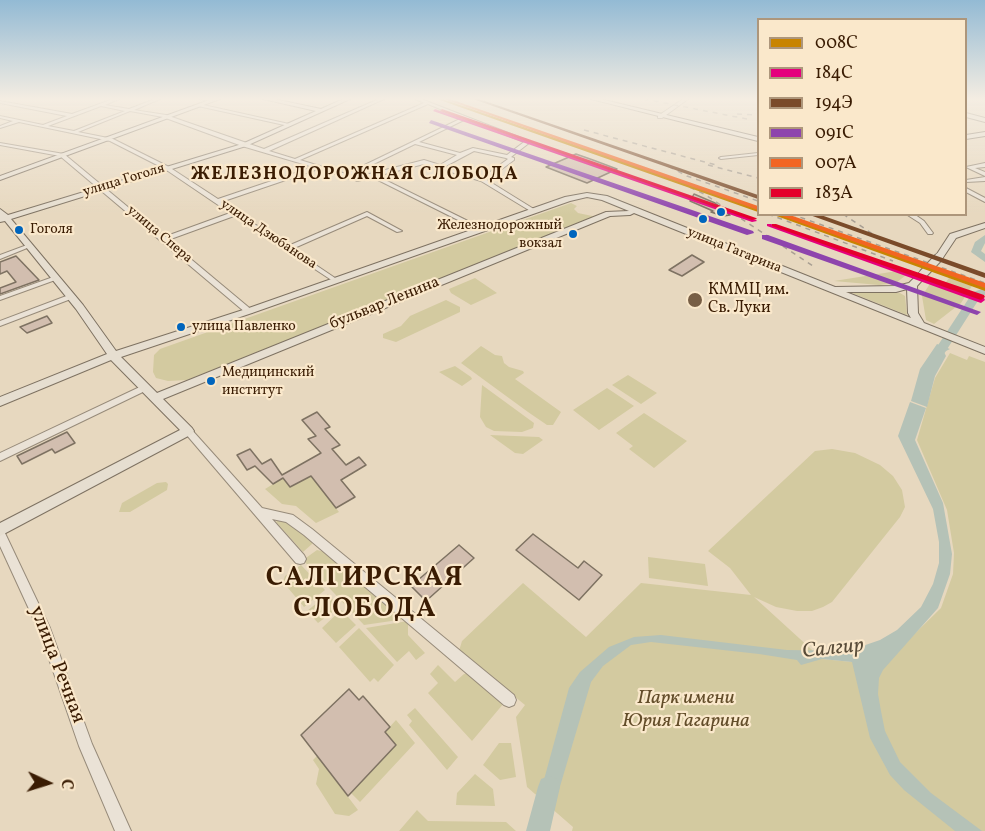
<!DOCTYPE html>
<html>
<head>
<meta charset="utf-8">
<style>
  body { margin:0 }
  #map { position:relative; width:985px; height:831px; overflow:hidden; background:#e7d8bf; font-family:Vollkorn,serif }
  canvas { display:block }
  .legend { position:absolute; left:757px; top:18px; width:210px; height:198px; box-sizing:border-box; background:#fae8cb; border:2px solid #ad967b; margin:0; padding:8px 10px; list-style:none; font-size:18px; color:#3a1c03 }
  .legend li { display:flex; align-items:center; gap:12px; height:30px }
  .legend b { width:30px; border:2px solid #ad967b }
  .north { position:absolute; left:18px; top:753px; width:60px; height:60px; -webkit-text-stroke:4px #fae8cb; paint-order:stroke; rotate:94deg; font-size:16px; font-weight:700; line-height:24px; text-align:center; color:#3a1c03 }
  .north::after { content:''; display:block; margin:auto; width:21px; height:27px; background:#3a1c03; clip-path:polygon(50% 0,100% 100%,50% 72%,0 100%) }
</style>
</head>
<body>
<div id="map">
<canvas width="985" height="831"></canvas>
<ul class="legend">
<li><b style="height:8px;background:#c88401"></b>008С</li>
<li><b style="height:8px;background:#e5007d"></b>184С</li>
<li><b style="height:8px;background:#7a4b2a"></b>194Э</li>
<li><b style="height:8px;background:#8e44ad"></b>091С</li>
<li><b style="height:8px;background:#f26522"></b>007А</li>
<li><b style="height:8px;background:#e4002b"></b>183А</li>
</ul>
<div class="north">С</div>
</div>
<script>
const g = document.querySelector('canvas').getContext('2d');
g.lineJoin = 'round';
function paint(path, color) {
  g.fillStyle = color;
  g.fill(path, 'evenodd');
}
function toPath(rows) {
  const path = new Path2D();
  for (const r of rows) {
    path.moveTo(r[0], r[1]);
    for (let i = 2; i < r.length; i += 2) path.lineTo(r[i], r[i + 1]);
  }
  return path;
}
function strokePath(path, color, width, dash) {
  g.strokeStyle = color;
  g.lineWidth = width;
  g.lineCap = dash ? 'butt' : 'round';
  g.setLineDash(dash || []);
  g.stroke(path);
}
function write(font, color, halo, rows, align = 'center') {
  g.font = font + ' Vollkorn,serif';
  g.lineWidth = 4.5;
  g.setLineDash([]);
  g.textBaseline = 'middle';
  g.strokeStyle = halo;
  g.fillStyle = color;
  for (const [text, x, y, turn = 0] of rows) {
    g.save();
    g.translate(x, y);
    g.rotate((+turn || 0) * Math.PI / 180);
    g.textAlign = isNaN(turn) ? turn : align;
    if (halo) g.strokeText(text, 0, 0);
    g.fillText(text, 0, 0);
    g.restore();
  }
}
paint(toPath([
  [571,203,577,206,574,209,578,213,597,217,187,380,168,381,156,378,153,372,154,355,160,349],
  [902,268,911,271,896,283,879,285,834,281,897,271],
  [475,278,497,293,471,305,451,293,449,289],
  [949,278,972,286,961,303,934,324,926,320,922,296,933,279,946,282],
  [852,293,900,293,905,296,907,315],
  [446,300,460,307,460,312,396,342,383,338,383,334,401,326,410,316],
  [481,346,495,355,502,356,504,363,509,367,523,371,524,373,515,379,561,412,553,425,547,425,528,412,461,363],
  [950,353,967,360,969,356,985,362,985,831,572,831,573,827,527,787,516,717,525,705,459,651,462,641,523,583,586,637,641,583,751,595,730,568,708,551,815,451,832,449,855,453,880,465,893,476,902,490,905,507,900,517,832,602,823,607,812,611,797,611,776,607,754,597,822,659,852,662,900,648,941,608,953,574,954,553,947,510,917,440,935,378],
  [455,366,471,377,472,379,462,386,439,372],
  [628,375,657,393,641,404,612,385],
  [482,385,534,423,533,428,522,432,494,431,486,427,480,417],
  [607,388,634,406,599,430,573,410],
  [644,413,687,441,654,468,629,449,633,446,616,433],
  [490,435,539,437,543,440,523,454,515,453],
  [311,476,339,512,316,523,296,506,282,504,265,489,283,478,290,487],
  [166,482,168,484,167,490,130,512,119,512,122,503,157,483],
  [278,520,287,521,313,542,312,544,303,552,276,522],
  [317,550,325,552,405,619,364,625,303,560],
  [648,557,705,564,708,586,649,578],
  [301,565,325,590,304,607,283,582,285,576],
  [328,594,339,607,318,623,307,611],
  [341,610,356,625,336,643,322,628],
  [408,621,408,635,425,653,416,660,409,651,397,662,366,628],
  [359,628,394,665,378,682,374,678,370,682,339,647],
  [438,665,455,682,464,674,469,673,504,703,472,741,428,693,438,683,430,674],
  [415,708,458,757,447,770,409,725,412,721,407,715],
  [396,720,415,743,360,802,351,793,396,745,385,732],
  [499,743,511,743,516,777,500,780,483,765],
  [317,756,358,810,349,816,335,814,316,784,319,769,313,760],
  [475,774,493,789,495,806,456,805,457,793],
  [417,810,428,821,506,822,516,831,399,831]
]), '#d3caa0');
paint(toPath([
  [937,344,950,349,944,352,946,356,935,376,927,407,911,401,920,369],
  [910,402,926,408,915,440,943,503,952,554,950,574,938,608,883,670,879,678,878,694,881,711,885,731,900,762,931,793,982,831,955,831,904,790,890,775,870,738,852,662,822,659,801,665,797,660,759,654,651,642,631,645,603,666,591,682,553,810,539,798,569,688,580,672,609,647,634,637,661,635,787,650,848,651,880,640,897,630,921,607,933,584,939,563,939,542,933,509,898,436]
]), '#b5c2b7');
paint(toPath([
  [985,235,985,243,981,251,985,254,985,262,971,252,975,242,985,235],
  [985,288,985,295,981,296,937,365,929,365,927,362,973,292,985,288],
  [549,776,557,779,560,787,550,831,526,831,538,787,541,779,549,776]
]), '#b5c2b7');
const building = toPath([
  [576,154,593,160,617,169,587,183,546,167,576,154],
  [694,194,715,203,730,215,723,216,711,212,713,211,690,201,694,194],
  [692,255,704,262,682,276,669,270,692,255],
  [16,256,39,280,0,294,0,288,16,282,7,271,0,274,0,262,16,256],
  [47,316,52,323,27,333,20,327,47,316],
  [317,412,330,427,325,429,340,445,332,449,346,465,359,457,366,465,341,480,355,497,336,508,311,476,290,487,283,478,273,484,255,466,247,470,237,455,250,449,262,464,271,459,282,475,321,453,308,439,316,436,302,420,317,412],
  [67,432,75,443,55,453,52,449,22,464,17,456,67,432],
  [533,534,578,568,584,561,602,575,579,600,516,550,533,534],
  [459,545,474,558,426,601,411,586,459,545],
  [349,689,359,700,363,696,390,727,385,732,396,745,348,796,301,735,349,689]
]);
paint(building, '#d2beaf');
strokePath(building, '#7e7262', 1.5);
const minor = toPath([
  [113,99,119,99,105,105,129,109,155,99,160,99,134,110,166,115,264,149,379,99,384,99,269,151,295,159,424,103,416,99,421,99,529,141,529,143,511,157,514,158,514,160,487,180,537,211,532,212,481,181,424,164,377,176,484,229,484,231,480,231,372,177,358,181,318,169,221,202,288,246,367,212,402,231,397,232,367,216,292,249,338,280,339,281,336,283,234,216,168,240,253,311,252,313,246,313,60,156,0,145,0,143,64,154,164,237,230,213,165,169,110,141,19,122,0,128,0,126,13,121,0,118,0,116,43,125,67,116,0,103,0,101,72,114,113,99],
  [428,104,462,118,346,174,300,160,428,104],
  [101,106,125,111,74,131,48,126,101,106],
  [130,111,163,117,242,146,313,167,218,199,169,167,113,139,78,132,130,111],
  [466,119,524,142,507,155,473,148,460,153,419,142,466,119],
  [415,144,457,155,440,165,424,160,358,177,351,175,415,144],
  [474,151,506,158,508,159,482,178,444,167,474,151],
  [200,99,212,99,214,100,212,101,200,99],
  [683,99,688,99,662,118,658,118,658,116,683,99],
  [199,104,289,124,291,125,289,126,198,106,199,104],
  [758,153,758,155,721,159,719,158,721,157,758,153],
  [985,163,985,167,975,168,985,172,985,176,966,167,985,163],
  [985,177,985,181,966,182,966,180,985,177],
  [966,188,985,198,985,202,966,192,966,188],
  [906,214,914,214,924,221,933,233,932,234,928,234,920,223,906,214],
  [27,245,32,246,0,259,0,255,27,245],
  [56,276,58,277,58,279,0,300,0,296,56,276],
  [69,295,72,295,76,297,0,326,0,321,69,295],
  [144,385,148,388,147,390,0,461,0,453,144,385],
  [188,428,191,429,262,508,293,515,312,529,514,695,516,700,514,705,509,707,504,705,304,535,286,522,272,519,304,555,306,559,304,563,300,564,296,563,185,433,183,431,185,429,188,428],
  [0,529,4,531,50,628,92,744,131,831,115,831,79,746,40,633,0,546,0,529]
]);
const major = toPath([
  [212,99,220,99,0,180,0,176,212,99],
  [263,99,274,99,321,109,343,99,350,99,246,146,11,219,83,305,116,351,246,309,565,197,587,193,607,196,835,287,896,286,909,283,920,272,926,272,926,276,917,286,918,313,924,323,985,347,985,354,634,213,630,215,610,216,163,399,192,428,194,431,192,434,0,536,0,523,180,430,111,360,0,406,0,397,107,354,76,309,5,221,0,222,0,209,8,215,242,144,316,111,263,99],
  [587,197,602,200,629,211,606,212,157,393,121,357,252,313,570,201,587,197],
  [907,289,908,313,911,318,846,292,896,292,907,289],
  [591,99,600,99,758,137,758,141,591,99],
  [966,113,985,118,985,122,966,117,966,113],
  [985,132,985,136,966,139,966,135,985,132],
  [985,223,985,228,956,238,942,259,936,259,935,257,950,234,985,223]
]);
strokePath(minor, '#978b7a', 2);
strokePath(major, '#7e7262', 2);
paint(minor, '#eae2d6');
paint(major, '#e6ded0');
strokePath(toPath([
  [644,99,747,119],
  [737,114,758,115],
  [584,130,716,165],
  [660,162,687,176,758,201],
  [708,165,758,178],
  [681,183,704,194,816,268],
  [768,214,893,261],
  [791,214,985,283],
  [843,214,883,241]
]), '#a89f93', 1.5, [5, 5]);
const majorBridge = toPath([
  [923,274,939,257]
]);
strokePath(majorBridge, '#7e7262', 10, []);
strokePath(majorBridge, '#e6ded0', 8);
paint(toPath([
  [437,99,443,99,758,208,758,212,437,99],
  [771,214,782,214,985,286,985,291,771,214]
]), '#c88401');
paint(toPath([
  [435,109,756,220,757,221,752,222,433,111,435,109],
  [767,224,771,224,984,298,985,300,981,303,978,302,767,226,767,224]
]), '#e5007d');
paint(toPath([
  [473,99,479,99,758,195,758,199,473,99],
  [807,214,818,214,985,273,985,278,807,214]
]), '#7a4b2a');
paint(toPath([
  [431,120,753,231,754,233,747,235,429,123,431,120],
  [762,235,768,235,981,312,977,315,974,314,762,239,762,235]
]), '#8e44ad');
paint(toPath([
  [444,99,450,99,758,206,758,210,444,99],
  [776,214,787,214,985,283,985,288,776,214]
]), '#f26522');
paint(toPath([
  [442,109,756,218,757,219,752,220,440,111,442,109],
  [772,224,776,224,984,295,985,297,981,300,978,299,772,226,772,224]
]), '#e4002b');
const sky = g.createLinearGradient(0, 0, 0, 215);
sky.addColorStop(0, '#93bad4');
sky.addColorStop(0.46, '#f4ede2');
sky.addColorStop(1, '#f4ede200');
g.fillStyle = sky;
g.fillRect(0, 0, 985, 215);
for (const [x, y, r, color] of [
  [721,212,5,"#0065bd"],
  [703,219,5,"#0065bd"],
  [19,230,5,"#0065bd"],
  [573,234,5,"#0065bd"],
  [695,300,8,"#775e45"],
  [181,327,5,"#0065bd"],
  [211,381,5,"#0065bd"]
]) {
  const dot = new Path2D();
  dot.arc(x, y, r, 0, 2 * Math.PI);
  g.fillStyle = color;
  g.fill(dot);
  strokePath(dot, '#fae8cb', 2);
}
write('14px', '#3a1c03', '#fae8cb', [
  ["улица Гоголя",124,181,-17],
  ["улица Спера",159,235,40],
  ["улица Дзюбанова",268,235,34],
  ["улица Гагарина",734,251,22]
]);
write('14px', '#3a1c03', '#fae8cb', [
  ["Железнодорожный",562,226,"right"],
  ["вокзал",562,244,"right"],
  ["Гоголя",30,230],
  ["улица Павленко",192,327],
  ["Медицинский",222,373],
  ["институт",222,391]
], 'left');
write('16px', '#3a1c03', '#fae8cb', [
  ["КММЦ им.",708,291],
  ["Св. Луки",708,309]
], 'left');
write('16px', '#3a1c03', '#fae8cb', [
  ["бульвар Ленина",385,304,-22]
]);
g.letterSpacing = '1.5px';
write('bold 18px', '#3a1c03', '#fae8cb', [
  ["ЖЕЛЕЗНОДОРОЖНАЯ СЛОБОДА",355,176]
]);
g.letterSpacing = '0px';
write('20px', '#3a1c03', '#fae8cb', [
  ["улица Речная",56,665,69]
]);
write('italic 20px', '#634d2a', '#fae8cb', [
  ["Парк имени",686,699],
  ["Юрия Гагарина",686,722]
]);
write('italic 21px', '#584b38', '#fae8cb', [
  ["Салгир",833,650,-6]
]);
g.letterSpacing = '1.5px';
write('bold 27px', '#3a1c03', '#fae8cb', [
  ["САЛГИРСКАЯ",365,580],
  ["СЛОБОДА",365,611]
]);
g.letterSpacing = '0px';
</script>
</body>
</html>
